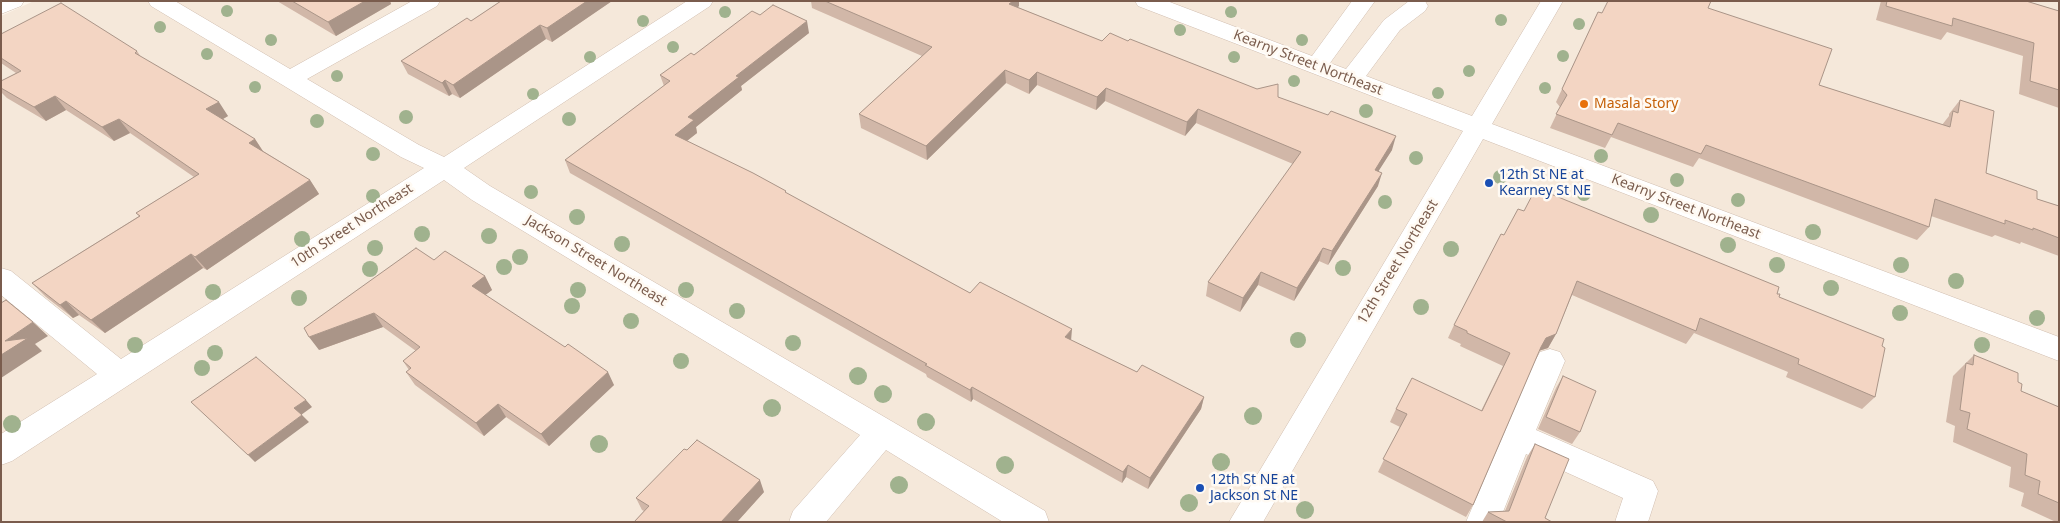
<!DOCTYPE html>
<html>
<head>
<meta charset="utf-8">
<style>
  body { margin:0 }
  #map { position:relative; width:2060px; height:523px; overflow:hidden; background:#fdf6ec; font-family:"Noto Sans",sans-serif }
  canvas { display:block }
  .frame { position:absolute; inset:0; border:2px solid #7a5c4d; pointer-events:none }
</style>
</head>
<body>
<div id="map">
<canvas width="2060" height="523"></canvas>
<div class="frame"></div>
</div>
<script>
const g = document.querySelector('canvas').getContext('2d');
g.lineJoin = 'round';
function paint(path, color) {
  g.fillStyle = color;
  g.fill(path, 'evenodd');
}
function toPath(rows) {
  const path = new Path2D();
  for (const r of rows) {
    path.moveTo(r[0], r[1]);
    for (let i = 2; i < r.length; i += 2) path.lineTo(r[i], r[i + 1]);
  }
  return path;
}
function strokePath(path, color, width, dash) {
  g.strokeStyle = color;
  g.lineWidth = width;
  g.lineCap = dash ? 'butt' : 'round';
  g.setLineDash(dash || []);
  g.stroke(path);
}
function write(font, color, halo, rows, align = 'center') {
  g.font = font + ' "Noto Sans",sans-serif';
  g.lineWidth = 5;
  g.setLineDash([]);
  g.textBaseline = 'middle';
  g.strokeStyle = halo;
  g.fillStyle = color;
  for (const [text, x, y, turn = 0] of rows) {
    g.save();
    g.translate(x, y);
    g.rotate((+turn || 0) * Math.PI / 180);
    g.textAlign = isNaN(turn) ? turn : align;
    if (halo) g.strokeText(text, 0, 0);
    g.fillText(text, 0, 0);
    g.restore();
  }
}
paint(toPath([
  [34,1,2059,1,2059,522,1,522,1,16]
]), '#f5e8da');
const minor = toPath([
  [1,1,24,1,21,6,1,14,1,1],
  [148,1,175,1,290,69,412,1,440,1,437,6,307,79,419,145,444,157,687,1,713,1,710,6,464,168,490,186,1045,511,1049,522,1003,522,886,450,826,522,789,522,793,511,860,435,472,200,444,180,12,461,1,465,1,434,97,374,1,295,1,268,11,271,121,359,424,168,401,157,281,84,151,6,148,1],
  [1135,1,1167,1,1312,56,1352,1,1375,1,1330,63,1346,69,1384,20,1409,1,1425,1,1428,6,1425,11,1400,30,1366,76,1472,116,1541,1,1563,1,1492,124,2059,337,2059,361,1483,139,1263,522,1229,522,1463,131,1138,6,1135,1],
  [1550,349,1560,352,1565,361,1536,430,1653,481,1658,491,1648,522,1615,522,1623,498,1526,454,1499,522,1466,522,1535,361,1540,352,1550,349]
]);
strokePath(minor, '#d1beb0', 1);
paint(minor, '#fff');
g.fillStyle = '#a0b28e';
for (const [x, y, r] of [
  [227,11,6],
  [725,12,6],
  [1231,12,6],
  [1501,20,6],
  [643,21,6],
  [1579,24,6],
  [160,27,6],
  [1180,30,6],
  [271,40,6],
  [1302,40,6],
  [673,47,6],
  [207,54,6],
  [1563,56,6],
  [590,57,6],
  [1234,57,6],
  [1469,71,6],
  [337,76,6],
  [1294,81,6],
  [255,87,6],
  [1545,88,6],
  [1438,93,6],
  [533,94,6],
  [1366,111,7],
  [406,117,7],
  [569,119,7],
  [317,121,7],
  [373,154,7],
  [1601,156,7],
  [1416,158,7],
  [1500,177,7],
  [1677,180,7],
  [531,192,7],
  [1584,194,7],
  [373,196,7],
  [1738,200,7],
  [1385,202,7],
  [1651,215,8],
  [577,217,8],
  [1813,232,8],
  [422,234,8],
  [489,236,8],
  [302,239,8],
  [622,244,8],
  [1728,245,8],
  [375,248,8],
  [1451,249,8],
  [520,257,8],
  [1777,265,8],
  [1901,265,8],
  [504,267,8],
  [1343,268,8],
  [370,269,8],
  [1956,281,8],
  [1831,288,8],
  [578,290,8],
  [686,290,8],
  [213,292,8],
  [299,298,8],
  [572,306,8],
  [1421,307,8],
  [737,311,8],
  [1900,313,8],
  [2037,318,8],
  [631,321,8],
  [1298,340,8],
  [793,343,8],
  [135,345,8],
  [1982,345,8],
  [215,353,8],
  [681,361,8],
  [202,368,8],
  [858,376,9],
  [883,394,9],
  [772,408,9],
  [1253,416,9],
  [926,422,9],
  [12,424,9],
  [599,444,9],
  [1221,462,9],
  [1005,465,9],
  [899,485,9],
  [1189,503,9],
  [1305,510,9]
]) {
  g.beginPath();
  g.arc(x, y, r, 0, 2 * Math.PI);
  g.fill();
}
paint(toPath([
  [277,1,390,1,391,4,336,36],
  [501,1,612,1,552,42,546,39,460,98,452,94,449,96,408,74,401,61,471,21],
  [811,1,1019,1,1019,6,1017,7,1102,41,1128,41,1278,97,1392,150,1378,171,1378,186,1328,265,1319,261,1294,301,1258,285,1240,312,1206,296,1208,282,1293,164,1196,123,1185,136,1105,101,1096,110,1037,85,1029,94,1006,83,927,160,861,128,859,114,922,56,812,8],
  [1881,1,2026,1,2059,11,2059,108,2019,94,2023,56,1947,32,1941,40,1876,20],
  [1708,8,1819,85,1942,125,1949,116,1949,114,1960,100,1986,173,2037,199,2059,206,2059,256,2021,242,2020,244,1995,235,1992,237,1931,216,1929,227,1917,240,1699,158,1693,167,1611,137,1605,148,1550,128,1560,107,1556,102,1598,12,1602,13],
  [760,15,809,33,741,86,742,90,696,127,697,133,687,141,787,194,970,293,1071,340,1137,372,1204,397,1201,409,1148,489,1126,477,1122,483,973,399,971,402,927,377,926,374,570,173,565,160,664,86,660,75],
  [1,34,137,51,141,57,228,116,223,119,255,139,263,151,310,180,319,194,207,270,203,268,105,333,79,315,73,318,46,297,32,283,139,216,136,213,194,177,130,133,114,141,66,110,46,121,7,98,1,92,1,81,16,73,1,63],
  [1504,235,1777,294,1779,297,1882,346,1875,397,1862,409,1786,377,1788,372,1694,333,1686,344,1572,295,1556,334,1548,348,1539,351,1473,505,1466,517,1378,472,1400,427,1390,422,1396,409,1481,411,1503,366,1460,346,1461,344,1448,338,1454,325],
  [434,260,485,276,492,290,485,295,614,385,549,446,506,417,484,436,415,385,406,372,409,370,403,361,416,351,383,327,319,350],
  [1974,355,2018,382,2021,391,2059,407,2059,522,2056,522,2021,506,2024,493,2009,487,2011,467,1953,442,1955,426,1946,422,1953,376],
  [1563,376,1580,432,1572,444,1538,429,1556,388],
  [1535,444,1545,518,1552,522,1482,522,1488,512,1505,511,1527,457],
  [764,492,737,522,634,522,644,511,642,510,636,498]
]), '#d1b7a8');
paint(toPath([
  [365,1,390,1,391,4,336,36,328,22],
  [587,1,612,1,552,42,547,28],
  [1011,1,1019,1,1019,6,1015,10,1009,4],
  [807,21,809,33,741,86,742,90,696,127,697,133,679,147,675,135,688,117,736,76],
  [540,25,546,39,460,98,453,85],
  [1005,70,1006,83,927,160,926,146],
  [1037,72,1037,85,1029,94,1029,80],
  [445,80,452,94,449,96,442,83],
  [1106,88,1105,101,1096,110,1097,97],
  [55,96,66,110,46,121,34,107],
  [219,102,228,116,216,123,206,109],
  [1198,109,1196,123,1185,136,1187,122],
  [119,119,130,133,114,141,102,127],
  [1396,136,1392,150,1371,183,1375,170],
  [255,139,264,153,249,143],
  [1382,173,1378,186,1328,265,1332,251],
  [310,180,319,194,207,270,195,257],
  [1323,248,1319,261,1294,301,1297,288],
  [191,254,203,268,105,333,91,320],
  [1261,272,1258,285,1240,312,1243,298],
  [485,276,492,290,479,300,472,286],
  [66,301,79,315,73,318,60,305],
  [374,313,383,327,319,350,309,337],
  [33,322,48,336,35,344,42,351,1,378,1,355,5,341],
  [1072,329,1071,341,1065,337],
  [1556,334,1548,348,1538,351,1546,338],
  [608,372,614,385,549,446,541,434],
  [972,387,973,399,971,402,970,390],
  [1204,397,1201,409,1148,489,1150,478],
  [306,400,312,407,301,415,294,408],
  [498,404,506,417,484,436,476,423],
  [302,415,309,422,255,462,248,455],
  [1128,465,1126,477,1122,483,1123,472],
  [760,480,764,492,737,522,721,522]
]), '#aa9588');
const building = toPath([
  [292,1,365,1,328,22,292,1],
  [501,1,587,1,547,28,540,25,453,85,445,80,442,83,401,61,467,18,471,21,501,1],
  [825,1,1013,1,1009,4,1102,41,1110,33,1128,41,1130,39,1257,89,1278,84,1278,97,1328,115,1331,111,1396,136,1375,170,1382,173,1332,251,1323,248,1297,288,1261,272,1243,298,1208,282,1301,152,1198,109,1187,122,1106,88,1097,97,1037,72,1029,80,1005,70,926,146,859,114,932,47,825,1],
  [1608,1,1711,1,1708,8,1832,49,1819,85,1950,127,1953,111,1958,113,1960,100,1994,111,1986,173,2037,191,2037,199,2059,206,2059,238,2033,228,2033,230,2005,220,2005,224,1935,199,1929,227,1706,145,1701,154,1618,123,1612,135,1556,114,1567,95,1562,89,1598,12,1602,13,1608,1],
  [1887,1,2026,1,2059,11,2059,90,2030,81,2034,43,1953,18,1952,26,1886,6,1887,1],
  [61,3,137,51,135,53,219,102,206,109,255,139,249,143,310,180,195,257,191,254,91,320,66,301,60,305,32,283,140,216,136,213,199,174,119,119,102,127,55,96,34,107,1,88,1,81,21,71,1,58,1,34,61,3],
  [773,5,807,21,736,76,739,77,688,117,694,120,675,135,753,173,786,191,785,192,970,293,980,282,1072,329,1065,337,1137,372,1142,365,1204,397,1150,478,1128,465,1123,472,972,387,970,390,925,365,927,364,565,160,670,81,660,75,691,53,694,55,752,11,760,15,773,5],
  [1536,188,1779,287,1777,294,1780,294,1779,297,1884,339,1882,346,1885,348,1875,397,1798,364,1799,359,1700,318,1696,331,1577,281,1556,334,1546,338,1541,347,1473,505,1383,459,1407,414,1396,409,1412,378,1482,411,1510,353,1467,333,1467,331,1454,325,1501,234,1504,235,1518,209,1524,211,1536,188],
  [416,248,434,260,445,251,485,276,472,286,565,347,568,344,608,372,541,434,498,404,476,423,406,372,411,368,403,361,420,347,374,313,309,337,304,328,416,248],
  [6,300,33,322,5,341,28,338,1,355,1,303,6,300],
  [1974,355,2018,373,2018,382,2022,384,2021,391,2059,407,2059,503,2038,494,2040,481,2025,475,2027,454,1967,429,1970,413,1960,410,1966,363,1973,365,1974,355],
  [256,357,306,400,294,408,302,415,248,455,191,402,256,357],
  [1563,376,1596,391,1580,432,1546,417,1563,376],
  [697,440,760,480,721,522,634,522,649,506,636,498,684,449,687,450,697,440],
  [1535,444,1569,459,1545,518,1552,522,1507,522,1488,512,1509,511,1535,444]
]);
paint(building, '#f3d5c3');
strokePath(building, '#aa9588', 1);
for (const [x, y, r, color] of [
  [1584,104,5,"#e8710a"],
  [1489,183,5,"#1a4fb4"],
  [1200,488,5,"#1a4fb4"]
]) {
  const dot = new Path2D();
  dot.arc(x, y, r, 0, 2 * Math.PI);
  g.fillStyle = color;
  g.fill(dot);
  strokePath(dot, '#fffaf3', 2);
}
write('14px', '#7a5c4d', '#fffaf3', [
  ["Kearny Street Northeast",1308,63,21],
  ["Kearny Street Northeast",1686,207,21],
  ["10th Street Northeast",352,226,-33],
  ["Jackson Street Northeast",596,261,31],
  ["12th Street Northeast",1398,262,-59]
]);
write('14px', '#c56008', '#fffaf3', [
  ["Masala Story",1594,104]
], 'left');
write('14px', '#164399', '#fffaf3', [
  ["12th St NE at",1499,175],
  ["Kearney St NE",1499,191],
  ["12th St NE at",1210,480],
  ["Jackson St NE",1210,496]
], 'left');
</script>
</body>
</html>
